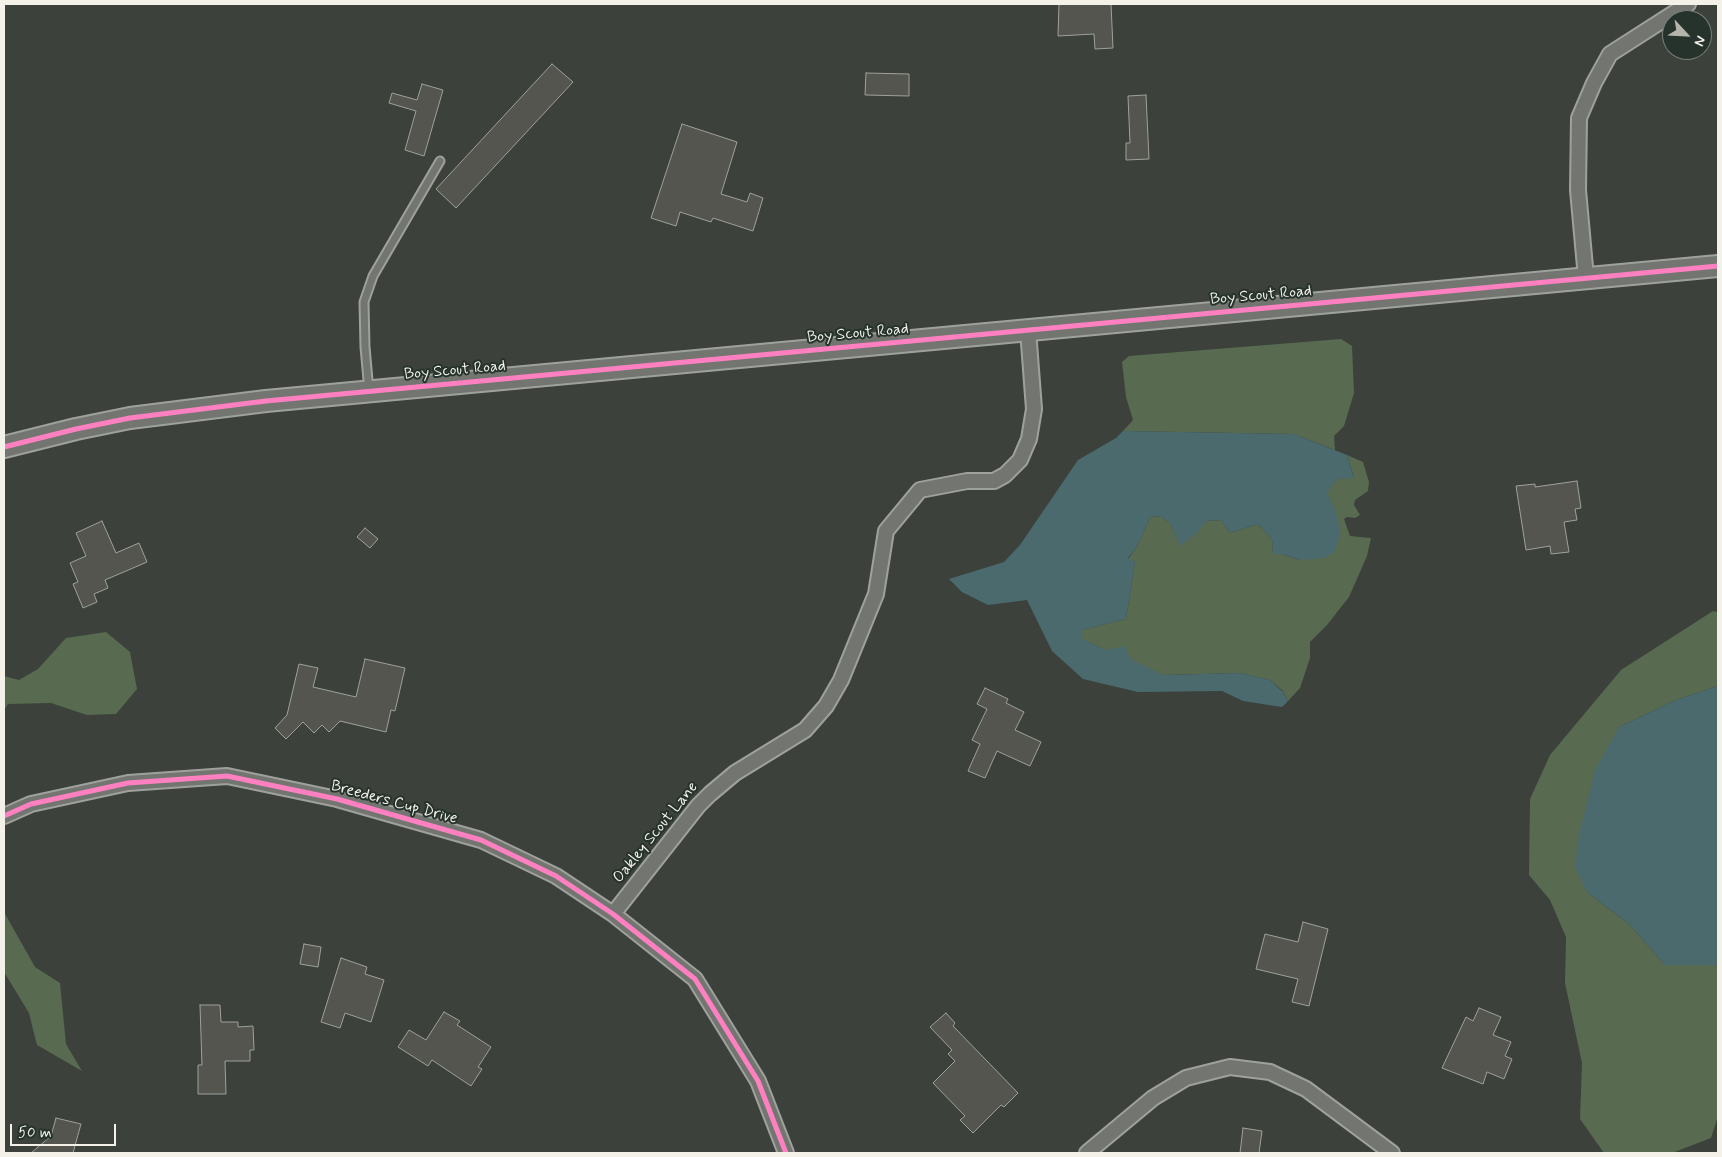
<!DOCTYPE html>
<html>
<head>
<meta charset="utf-8">
<style>
  body { margin:0 }
  #map { position:relative; width:1722px; height:1157px; overflow:hidden; background:#3c413c; font-family:Mynerve,sans-serif }
  canvas { display:block }
  .frame { position:absolute; inset:0; border:5px solid #f4f1e8; pointer-events:none }
  .north { position:absolute; left:1662px; top:10px; width:50px; height:50px; box-sizing:border-box; background:#26332d; border:1px solid #787f78; border-radius:50%; rotate:115deg; font-size:14px; font-weight:700; line-height:20px; text-align:center; color:#f4f1e8 }
  .north::after { content:''; display:block; margin:auto; width:18px; height:22px; background:#b4b3ac; clip-path:polygon(50% 0,100% 100%,50% 72%,0 100%) }
  .scale { position:absolute; left:10px; top:1124px; width:106px; height:22px; box-sizing:border-box; border:2px solid #f4f1e8; border-top:0; padding-left:6px; font-size:15px; line-height:18px; white-space:nowrap; color:#f4f1e8; -webkit-text-stroke:4px #26332d; paint-order:stroke }
</style>
</head>
<body>
<div id="map">
<canvas width="1722" height="1157"></canvas>
<div class="frame"></div>
<div class="north">N</div>
<div class="scale">50 m</div>
</div>
<script>
const g = document.querySelector('canvas').getContext('2d');
g.lineJoin = 'round';
function paint(path, color) {
  g.fillStyle = color;
  g.fill(path, 'evenodd');
}
function toPath(rows) {
  const path = new Path2D();
  for (const r of rows) {
    path.moveTo(r[0], r[1]);
    for (let i = 2; i < r.length; i += 2) path.lineTo(r[i], r[i + 1]);
  }
  return path;
}
function strokePath(path, color, width, dash) {
  g.strokeStyle = color;
  g.lineWidth = width;
  g.lineCap = dash ? 'butt' : 'round';
  g.setLineDash(dash || []);
  g.stroke(path);
}
function write(font, color, halo, rows, align = 'center') {
  g.font = font + ' Mynerve,sans-serif';
  g.lineWidth = 4;
  g.setLineDash([]);
  g.textBaseline = 'middle';
  g.strokeStyle = halo;
  g.fillStyle = color;
  for (const [text, x, y, turn = 0] of rows) {
    g.save();
    g.translate(x, y);
    g.rotate((+turn || 0) * Math.PI / 180);
    g.textAlign = isNaN(turn) ? turn : align;
    if (halo) g.strokeText(text, 0, 0);
    g.fillText(text, 0, 0);
    g.restore();
  }
}
paint(toPath([
  [1341,339,1352,346,1354,393,1344,426,1334,436,1335,450,1294,434,1123,431,1133,420,1126,397,1122,362,1129,356],
  [1347,455,1363,462,1369,482,1368,491,1355,500,1354,505,1360,515,1355,518,1347,517,1344,519,1350,536,1371,538,1367,556,1349,597,1327,625,1310,642,1310,658,1300,688,1288,701,1282,690,1270,680,1240,673,1163,675,1081,639,1082,630,1126,619,1135,562,1128,559,1136,548,1151,516,1162,517,1170,523,1180,545,1206,521,1221,520,1230,533,1258,524,1272,539,1273,553,1282,554,1299,560,1335,510,1326,493,1337,479,1354,477],
  [1713,611,1718,612,1718,686,1676,700,1619,727,1587,892,1629,924,1665,965,1718,965,1718,1116,1711,1138,1672,1153,1604,1153,1580,1119,1582,1063,1565,983,1566,937,1550,900,1529,875,1530,799,1550,755,1621,670],
  [106,632,130,652,137,689,116,714,87,715,51,703,8,704,4,710,4,676,19,680,38,669,66,638],
  [4,912,35,967,60,983,66,1044,82,1071,37,1045,29,1013,4,972]
]), '#586a50');
paint(toPath([
  [1123,431,1294,434,1347,455,1354,478,1337,479,1327,493,1335,510,1340,528,1340,536,1334,553,1324,558,1299,560,1282,554,1273,554,1272,539,1258,524,1230,533,1221,520,1206,521,1197,533,1180,546,1170,523,1162,517,1151,516,1136,548,1128,558,1135,562,1126,619,1082,630,1082,639,1106,650,1125,646,1130,659,1163,675,1240,673,1270,680,1282,691,1288,701,1282,707,1243,701,1222,691,1138,692,1083,679,1052,651,1027,600,988,605,962,592,949,579,1004,562,1020,545,1078,460,1116,438],
  [1718,686,1718,965,1665,965,1629,924,1587,892,1575,867,1579,835,1595,770,1619,727,1676,700]
]), '#4b6a6e');
const building = toPath([
  [1059,4,1111,4,1113,48,1095,49,1094,34,1058,36,1059,4],
  [552,64,573,82,456,208,436,189,552,64],
  [866,73,909,74,909,96,865,95,866,73],
  [422,84,443,90,424,156,405,150,416,111,389,103,392,93,417,100,422,84],
  [1146,95,1149,159,1126,160,1126,143,1130,143,1128,96,1146,95],
  [682,124,737,142,721,194,747,202,750,193,763,198,753,231,713,218,711,222,680,212,676,226,651,218,682,124],
  [1577,481,1581,508,1575,509,1577,520,1564,522,1569,552,1551,554,1550,546,1526,550,1516,486,1535,484,1535,487,1577,481],
  [102,521,116,553,139,543,147,562,105,580,108,588,94,594,97,602,83,608,73,584,78,582,70,563,86,556,76,533,102,521],
  [365,528,378,539,370,548,357,537,365,528],
  [365,659,405,668,395,711,391,710,386,732,340,721,329,732,322,725,314,733,303,722,286,739,275,728,287,715,299,664,318,668,313,687,356,697,365,659],
  [985,688,1008,699,1006,703,1024,712,1015,730,1041,742,1030,766,997,751,985,778,968,771,980,744,972,740,987,709,977,704,985,688],
  [1303,922,1328,929,1309,1006,1292,1002,1298,979,1256,969,1265,934,1298,942,1303,922],
  [304,944,321,947,318,967,300,964,304,944],
  [341,958,367,967,365,974,384,980,371,1022,345,1013,340,1028,321,1022,341,958],
  [200,1005,220,1005,221,1022,238,1022,238,1027,253,1026,254,1050,250,1050,250,1061,225,1061,226,1094,198,1094,198,1065,202,1065,200,1005],
  [1479,1008,1501,1017,1493,1035,1511,1042,1505,1056,1512,1059,1504,1079,1487,1072,1483,1084,1442,1068,1466,1017,1473,1021,1479,1008],
  [444,1012,460,1021,457,1025,491,1047,478,1067,482,1069,471,1086,432,1060,428,1066,398,1047,409,1030,426,1040,444,1012],
  [946,1013,955,1023,953,1026,1018,1093,1004,1107,1001,1105,973,1133,960,1120,965,1116,933,1083,955,1061,948,1054,952,1050,930,1027,946,1013],
  [56,1118,81,1124,73,1153,31,1153,51,1136,56,1118],
  [1243,1128,1262,1131,1259,1153,1240,1153,1243,1128]
]);
paint(building, '#53554e');
strokePath(building, '#9fa19d', 1);
const lane = toPath([
  [369,391,365,347,364,302,373,276,440,161]
]);
const street = toPath([
  [1586,278,1578,190,1579,118,1594,83,1610,54,1688,4],
  [4,816,31,804,128,783,227,776,337,799,481,840,556,876,613,914,695,979,758,1081,786,1153],
  [613,914,698,806,710,794,735,773,805,730,826,706,841,680,876,594,886,531,920,490,967,481,994,481,1005,475,1020,460,1029,439,1034,409,1028,330],
  [1087,1153,1153,1098,1186,1078,1230,1067,1270,1072,1306,1089,1392,1153]
]);
const secondary = toPath([
  [4,447,76,429,130,418,266,401,1718,266]
]);
strokePath(lane, '#9fa19d', 11);
strokePath(street, '#9fa19d', 18);
strokePath(secondary, '#9fa19d', 24);
strokePath(lane, '#737570', 7);
strokePath(street, '#737570', 14);
strokePath(secondary, '#737570', 20);
strokePath(toPath([
  [4,447,76,429,130,418,266,401,1718,266],
  [4,816,31,804,128,783,227,776,337,799,481,840,556,876,613,914,695,979,758,1081,786,1153]
]), '#ff80c0', 5);
write('16px', '#f4f1e8', '#26332d', [
  ["Boy Scout Road",1261,296,-5],
  ["Boy Scout Road",858,334,-5],
  ["Boy Scout Road",455,371,-5],
  ["Breeders Cup Drive",394,803,15],
  ["Oakley Scout Lane",656,833,-51]
]);
</script>
</body>
</html>
